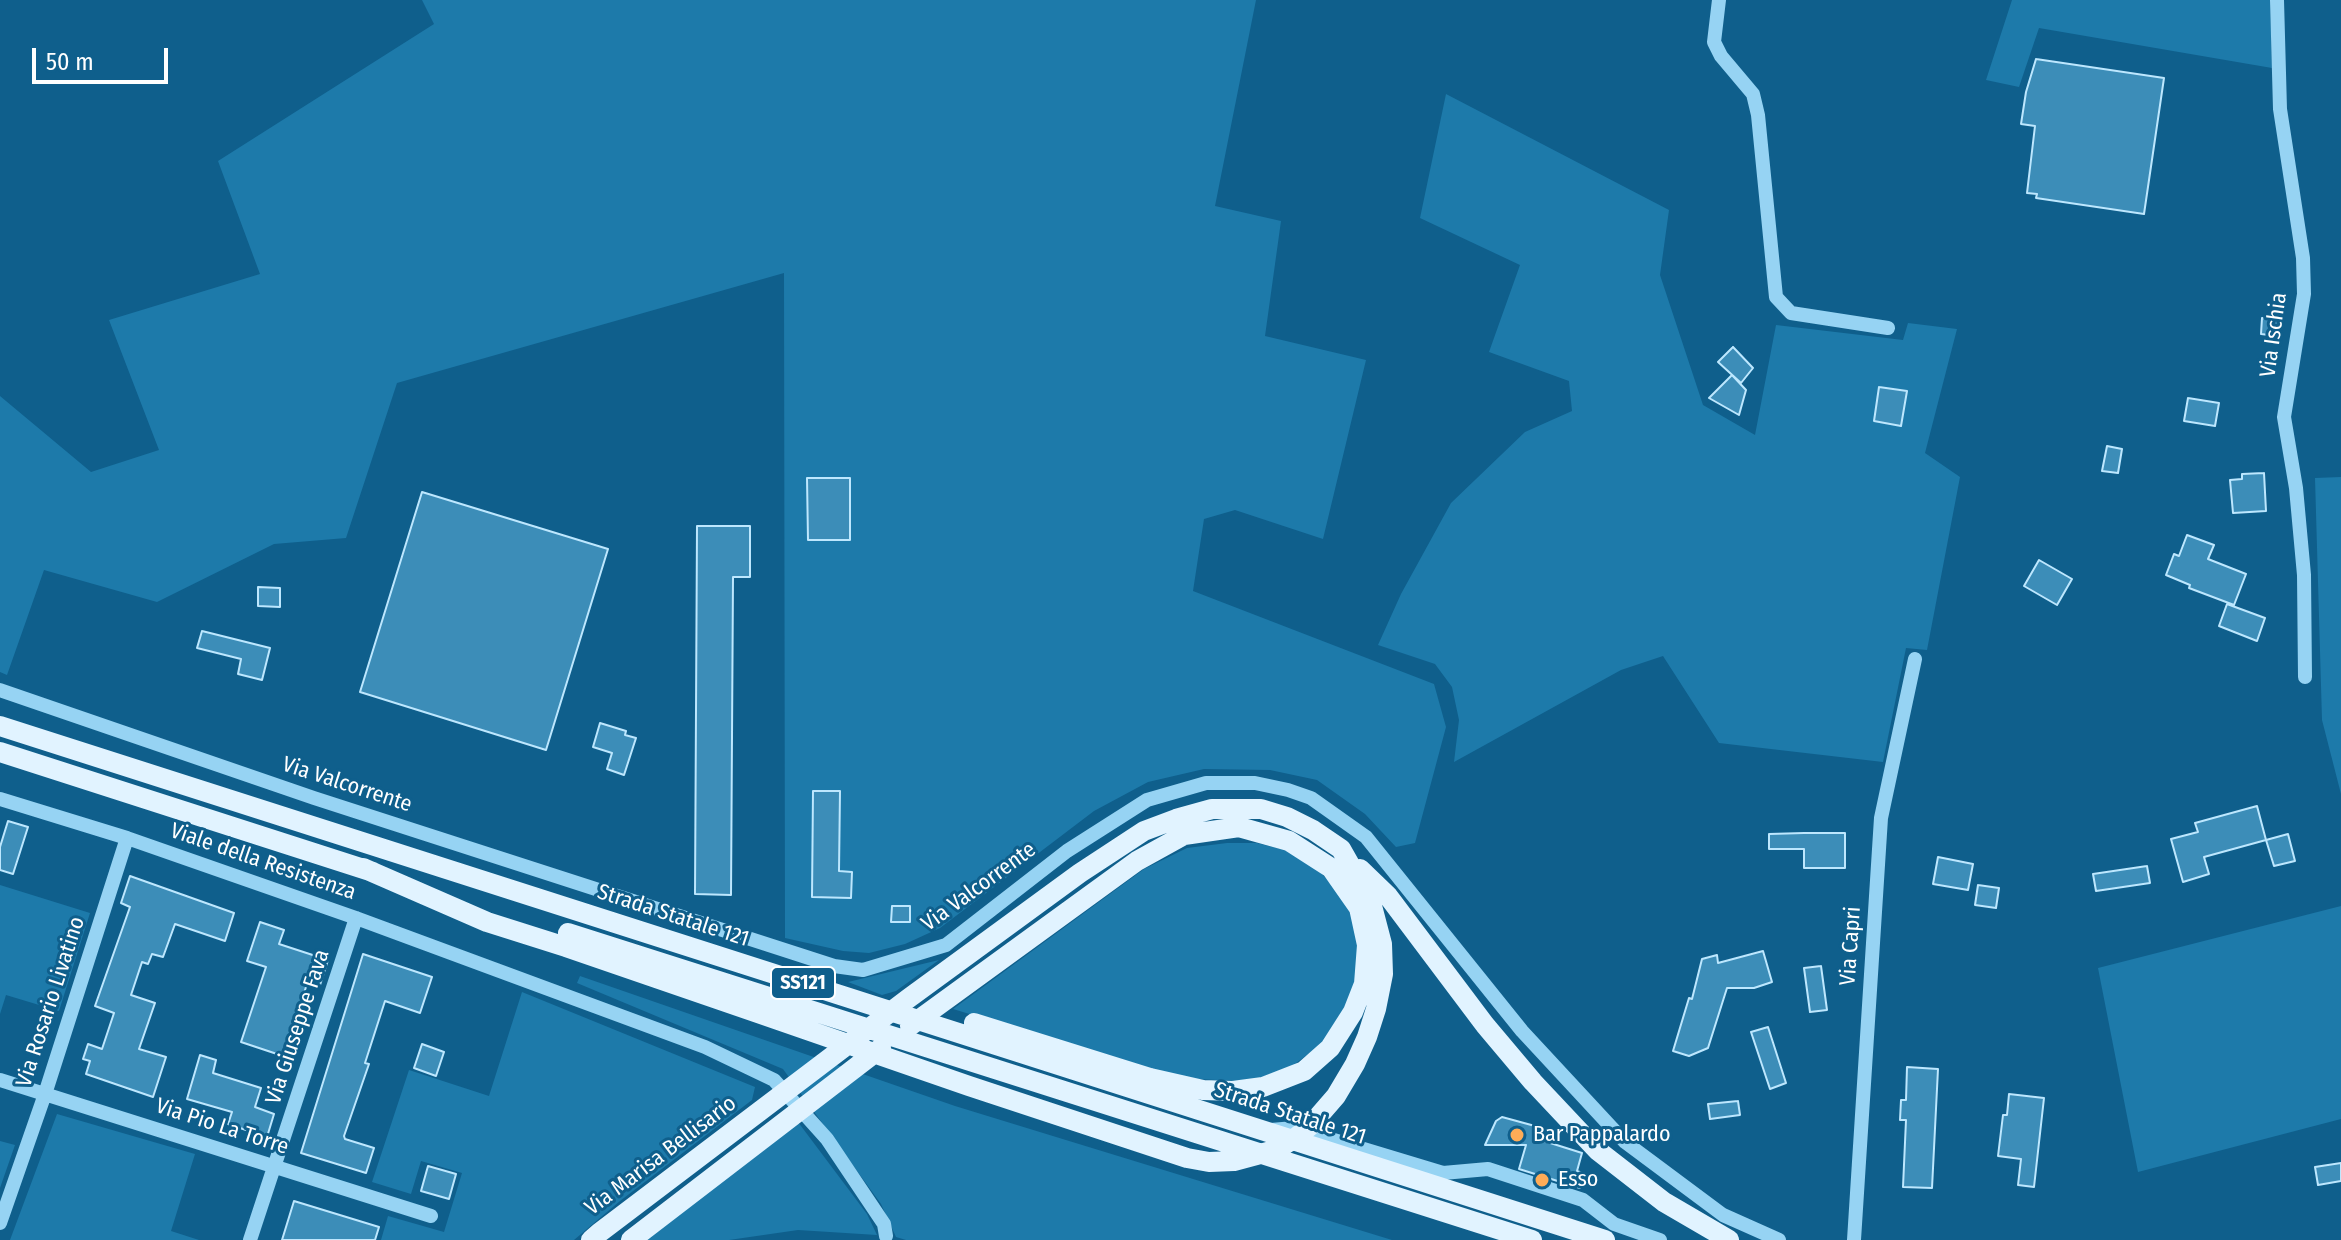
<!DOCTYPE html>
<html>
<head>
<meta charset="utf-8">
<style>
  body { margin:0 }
  #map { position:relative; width:2341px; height:1240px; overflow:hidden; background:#0f5f8c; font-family:"Fira Sans Condensed",sans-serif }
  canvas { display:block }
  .scale { position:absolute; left:32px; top:48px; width:136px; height:36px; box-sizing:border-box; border:4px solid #fff; border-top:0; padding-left:10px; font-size:24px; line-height:28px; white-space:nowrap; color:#fff; -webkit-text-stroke:6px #0f5f8c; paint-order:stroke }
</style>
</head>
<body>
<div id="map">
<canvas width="2341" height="1240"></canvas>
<div class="scale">50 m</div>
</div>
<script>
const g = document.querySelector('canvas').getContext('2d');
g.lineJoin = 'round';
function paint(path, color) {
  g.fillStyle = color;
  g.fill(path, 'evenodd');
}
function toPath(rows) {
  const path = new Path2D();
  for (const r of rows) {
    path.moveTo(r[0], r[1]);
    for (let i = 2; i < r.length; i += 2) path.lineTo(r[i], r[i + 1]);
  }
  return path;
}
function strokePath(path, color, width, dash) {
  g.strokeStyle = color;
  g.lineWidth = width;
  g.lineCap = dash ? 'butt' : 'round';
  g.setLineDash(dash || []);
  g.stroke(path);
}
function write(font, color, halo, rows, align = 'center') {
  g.font = font + ' "Fira Sans Condensed",sans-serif';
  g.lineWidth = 6;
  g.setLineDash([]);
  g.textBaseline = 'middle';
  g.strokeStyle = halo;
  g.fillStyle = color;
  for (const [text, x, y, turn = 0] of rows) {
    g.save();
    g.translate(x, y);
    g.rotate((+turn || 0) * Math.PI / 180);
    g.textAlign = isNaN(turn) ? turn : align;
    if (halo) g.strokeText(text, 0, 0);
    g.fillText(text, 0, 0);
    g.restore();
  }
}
paint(toPath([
  [422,0,1256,0,1215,206,1281,221,1265,336,1366,360,1323,539,1235,510,1204,519,1193,591,1434,684,1446,727,1415,843,1396,847,1365,814,1317,780,1270,770,1204,769,1148,782,1094,811,940,928,905,944,869,953,843,951,785,938,784,273,397,383,346,538,274,544,157,602,44,570,7,675,0,672,0,396,91,472,159,450,109,320,260,274,218,161,434,24],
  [2012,0,2270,0,2272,68,2039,28,2019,87,1986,80],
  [1446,94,1669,210,1660,275,1703,405,1755,435,1776,325,1903,340,1908,323,1957,329,1925,453,1960,477,1927,650,1906,648,1883,762,1719,743,1663,656,1621,670,1454,762,1459,720,1452,687,1435,664,1378,645,1401,594,1451,503,1525,432,1572,411,1569,381,1489,352,1520,265,1420,218],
  [2341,477,2341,794,2322,720,2315,478],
  [1227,843,1257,843,1289,851,1318,870,1340,893,1352,916,1360,948,1357,976,1348,1005,1334,1030,1318,1047,1292,1066,1260,1078,1239,1081,1196,1079,1157,1071,953,1009,1144,869,1187,848],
  [0,885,90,913,59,1011,6,995,0,1014],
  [2341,906,2341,1119,2138,1172,2098,968],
  [939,960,896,991,882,995,848,982],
  [580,976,955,1106,1392,1240,906,1240,896,1237,881,1204,783,1069,577,983],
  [522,992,755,1087,752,1100,620,1201,574,1240,381,1240,388,1216,444,1232,462,1173,421,1161,411,1194,372,1182,409,1070,489,1096],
  [57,1114,195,1154,171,1231,199,1240,10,1240],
  [798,1122,867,1214,877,1235,798,1230,729,1240,643,1240],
  [0,1141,15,1145,0,1188]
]), '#1d7aaa');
const building = toPath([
  [2036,59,2164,78,2144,214,2036,198,2037,194,2027,193,2035,126,2021,124,2026,92,2036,59],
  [2262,318,2279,320,2277,336,2261,334,2262,318],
  [1733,347,1753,368,1741,383,1718,362,1733,347],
  [1732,375,1746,390,1739,415,1709,398,1732,375],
  [1879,387,1907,391,1901,426,1874,421,1879,387],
  [2188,398,2219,403,2215,426,2184,421,2188,398],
  [2107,446,2122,449,2118,473,2102,471,2107,446],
  [2264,473,2266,511,2233,513,2230,480,2242,479,2242,474,2264,473],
  [807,478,850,478,850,540,808,540,807,478],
  [422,492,608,549,546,750,360,692,422,492],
  [697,526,750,526,750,577,733,577,731,895,695,894,697,526],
  [2187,535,2214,545,2208,559,2246,574,2234,605,2189,588,2190,585,2166,575,2174,554,2179,556,2187,535],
  [2039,560,2072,579,2057,605,2024,586,2039,560],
  [258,587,280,588,280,607,258,606,258,587],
  [2227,604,2265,618,2257,641,2219,626,2227,604],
  [202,631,270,648,262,680,238,674,241,659,197,648,202,631],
  [600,723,626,731,625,735,636,738,624,775,607,769,612,753,593,747,600,723],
  [813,791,840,791,839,871,852,872,851,898,812,897,813,791],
  [2257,806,2266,840,2204,857,2209,874,2183,882,2171,839,2198,832,2195,823,2257,806],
  [8,821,28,827,13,874,0,870,0,847,8,821],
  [1804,833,1845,833,1845,868,1804,868,1804,849,1769,849,1769,834,1804,833],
  [2288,834,2295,861,2274,866,2266,840,2288,834],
  [1938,857,1973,864,1968,890,1933,884,1938,857],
  [2147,866,2150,883,2096,891,2093,874,2147,866],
  [130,876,234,913,225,941,175,924,163,957,152,954,148,964,142,962,131,995,155,1003,139,1049,166,1057,153,1097,86,1074,90,1061,83,1059,88,1044,102,1049,114,1013,95,1006,130,907,121,903,130,876],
  [1978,885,1999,888,1996,908,1975,905,1978,885],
  [892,906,910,906,910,922,891,922,892,906],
  [260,922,284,930,279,944,328,960,320,985,308,981,283,1056,241,1042,266,967,247,961,260,922],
  [1763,951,1772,982,1754,988,1727,988,1708,1048,1689,1056,1673,1051,1689,998,1692,999,1702,959,1717,955,1718,963,1763,951],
  [363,954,432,977,420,1013,385,1001,365,1063,369,1064,344,1136,345,1139,374,1148,366,1173,301,1153,363,954],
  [1821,966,1827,1010,1810,1012,1804,968,1821,966],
  [1768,1027,1786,1083,1770,1089,1751,1032,1768,1027],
  [422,1044,444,1052,436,1076,414,1068,422,1044],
  [200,1055,216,1060,213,1073,261,1088,255,1107,274,1114,267,1137,228,1124,232,1112,187,1099,200,1055],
  [1907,1067,1938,1069,1932,1188,1903,1187,1906,1120,1900,1120,1901,1100,1906,1100,1907,1067],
  [2009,1094,2044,1098,2034,1187,2018,1185,2021,1159,1998,1156,2003,1115,2007,1115,2009,1094],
  [1738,1101,1740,1115,1710,1119,1708,1104,1738,1101],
  [1502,1117,1546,1129,1544,1141,1582,1153,1577,1171,1585,1174,1580,1188,1519,1169,1526,1145,1485,1145,1496,1121,1502,1117],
  [2341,1163,2341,1181,2318,1185,2315,1167,2341,1163],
  [428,1166,456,1174,449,1199,421,1191,428,1166],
  [294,1201,379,1227,375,1240,282,1240,294,1201]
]);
paint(building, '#3c8db8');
strokePath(building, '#bde7fe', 2);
strokePath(toPath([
  [1719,0,1714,42,1721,56,1753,94,1758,115,1776,297,1791,313,1888,328],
  [2277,0,2280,109,2303,258,2304,294,2284,417,2296,488,2304,575,2305,677],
  [0,690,314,798,834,966,863,970,946,945,1067,851,1147,800,1206,783,1255,783,1288,790,1311,798,1366,837,1522,1031,1625,1142,1723,1215,1779,1240],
  [0,799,127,838,356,918,705,1047,774,1080,827,1139,884,1224,886,1236],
  [0,1080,431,1216],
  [1271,1130,1294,1128,1443,1173,1488,1169,1583,1200,1614,1224,1660,1240],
  [0,1223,45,1094,127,838],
  [250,1240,356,918],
  [1854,1240,1881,818,1915,659]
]), '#96d3f3', 14);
strokePath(toPath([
  [0,726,1605,1240],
  [0,752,373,872],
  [363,868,487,922,566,947,758,1013,969,1086,1187,1158,1209,1162,1234,1161,1275,1150,1294,1139,1310,1126,1336,1096,1355,1064,1367,1037,1376,1009,1383,974,1382,944,1371,902,1341,849,1313,830,1287,817,1261,809,1212,809,1176,819,1144,831,1080,873,909,998,760,1111,599,1233,591,1240],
  [1360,869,1388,896,1485,1025,1533,1082,1597,1150,1664,1202,1729,1240],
  [568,933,1532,1240],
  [910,1026,1137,861,1184,835,1239,827,1289,841,1331,868,1359,908,1367,945,1364,984,1353,1012,1330,1048,1304,1071,1263,1087,1233,1091,1203,1090,1150,1078,974,1023],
  [631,1240,881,1048]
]), '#e1f3ff', 20);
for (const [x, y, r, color] of [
  [1517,1135,8,"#ffac57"],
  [1542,1180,8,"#ffac57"]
]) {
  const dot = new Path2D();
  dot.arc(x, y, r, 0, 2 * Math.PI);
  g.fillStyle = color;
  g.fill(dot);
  strokePath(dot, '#0f5f8c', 3);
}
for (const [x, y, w] of [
  [803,983,64]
]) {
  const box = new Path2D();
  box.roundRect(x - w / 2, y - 16, w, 32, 6);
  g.fillStyle = '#0f5f8c';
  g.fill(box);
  strokePath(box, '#fff', 2);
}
write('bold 20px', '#fff', null, [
  ["SS121",803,983]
]);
write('22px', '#fff', '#0f5f8c', [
  ["Via Ischia",2274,335,-82],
  ["Via Valcorrente",347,785,18],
  ["Viale della Resistenza",263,862,19],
  ["Via Valcorrente",979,887,-36],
  ["Strada Statale 121",673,916,18],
  ["Via Capri",1851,946,-86],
  ["Via Rosario Livatino",51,1002,-72],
  ["Via Giuseppe Fava",298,1027,-72],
  ["Strada Statale 121",1290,1114,18],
  ["Via Pio La Torre",222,1127,18],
  ["Via Marisa Bellisario",661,1156,-37]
]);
write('22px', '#fff', '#0f5f8c', [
  ["Bar Pappalardo",1533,1135],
  ["Esso",1558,1180]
], 'left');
</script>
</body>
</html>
